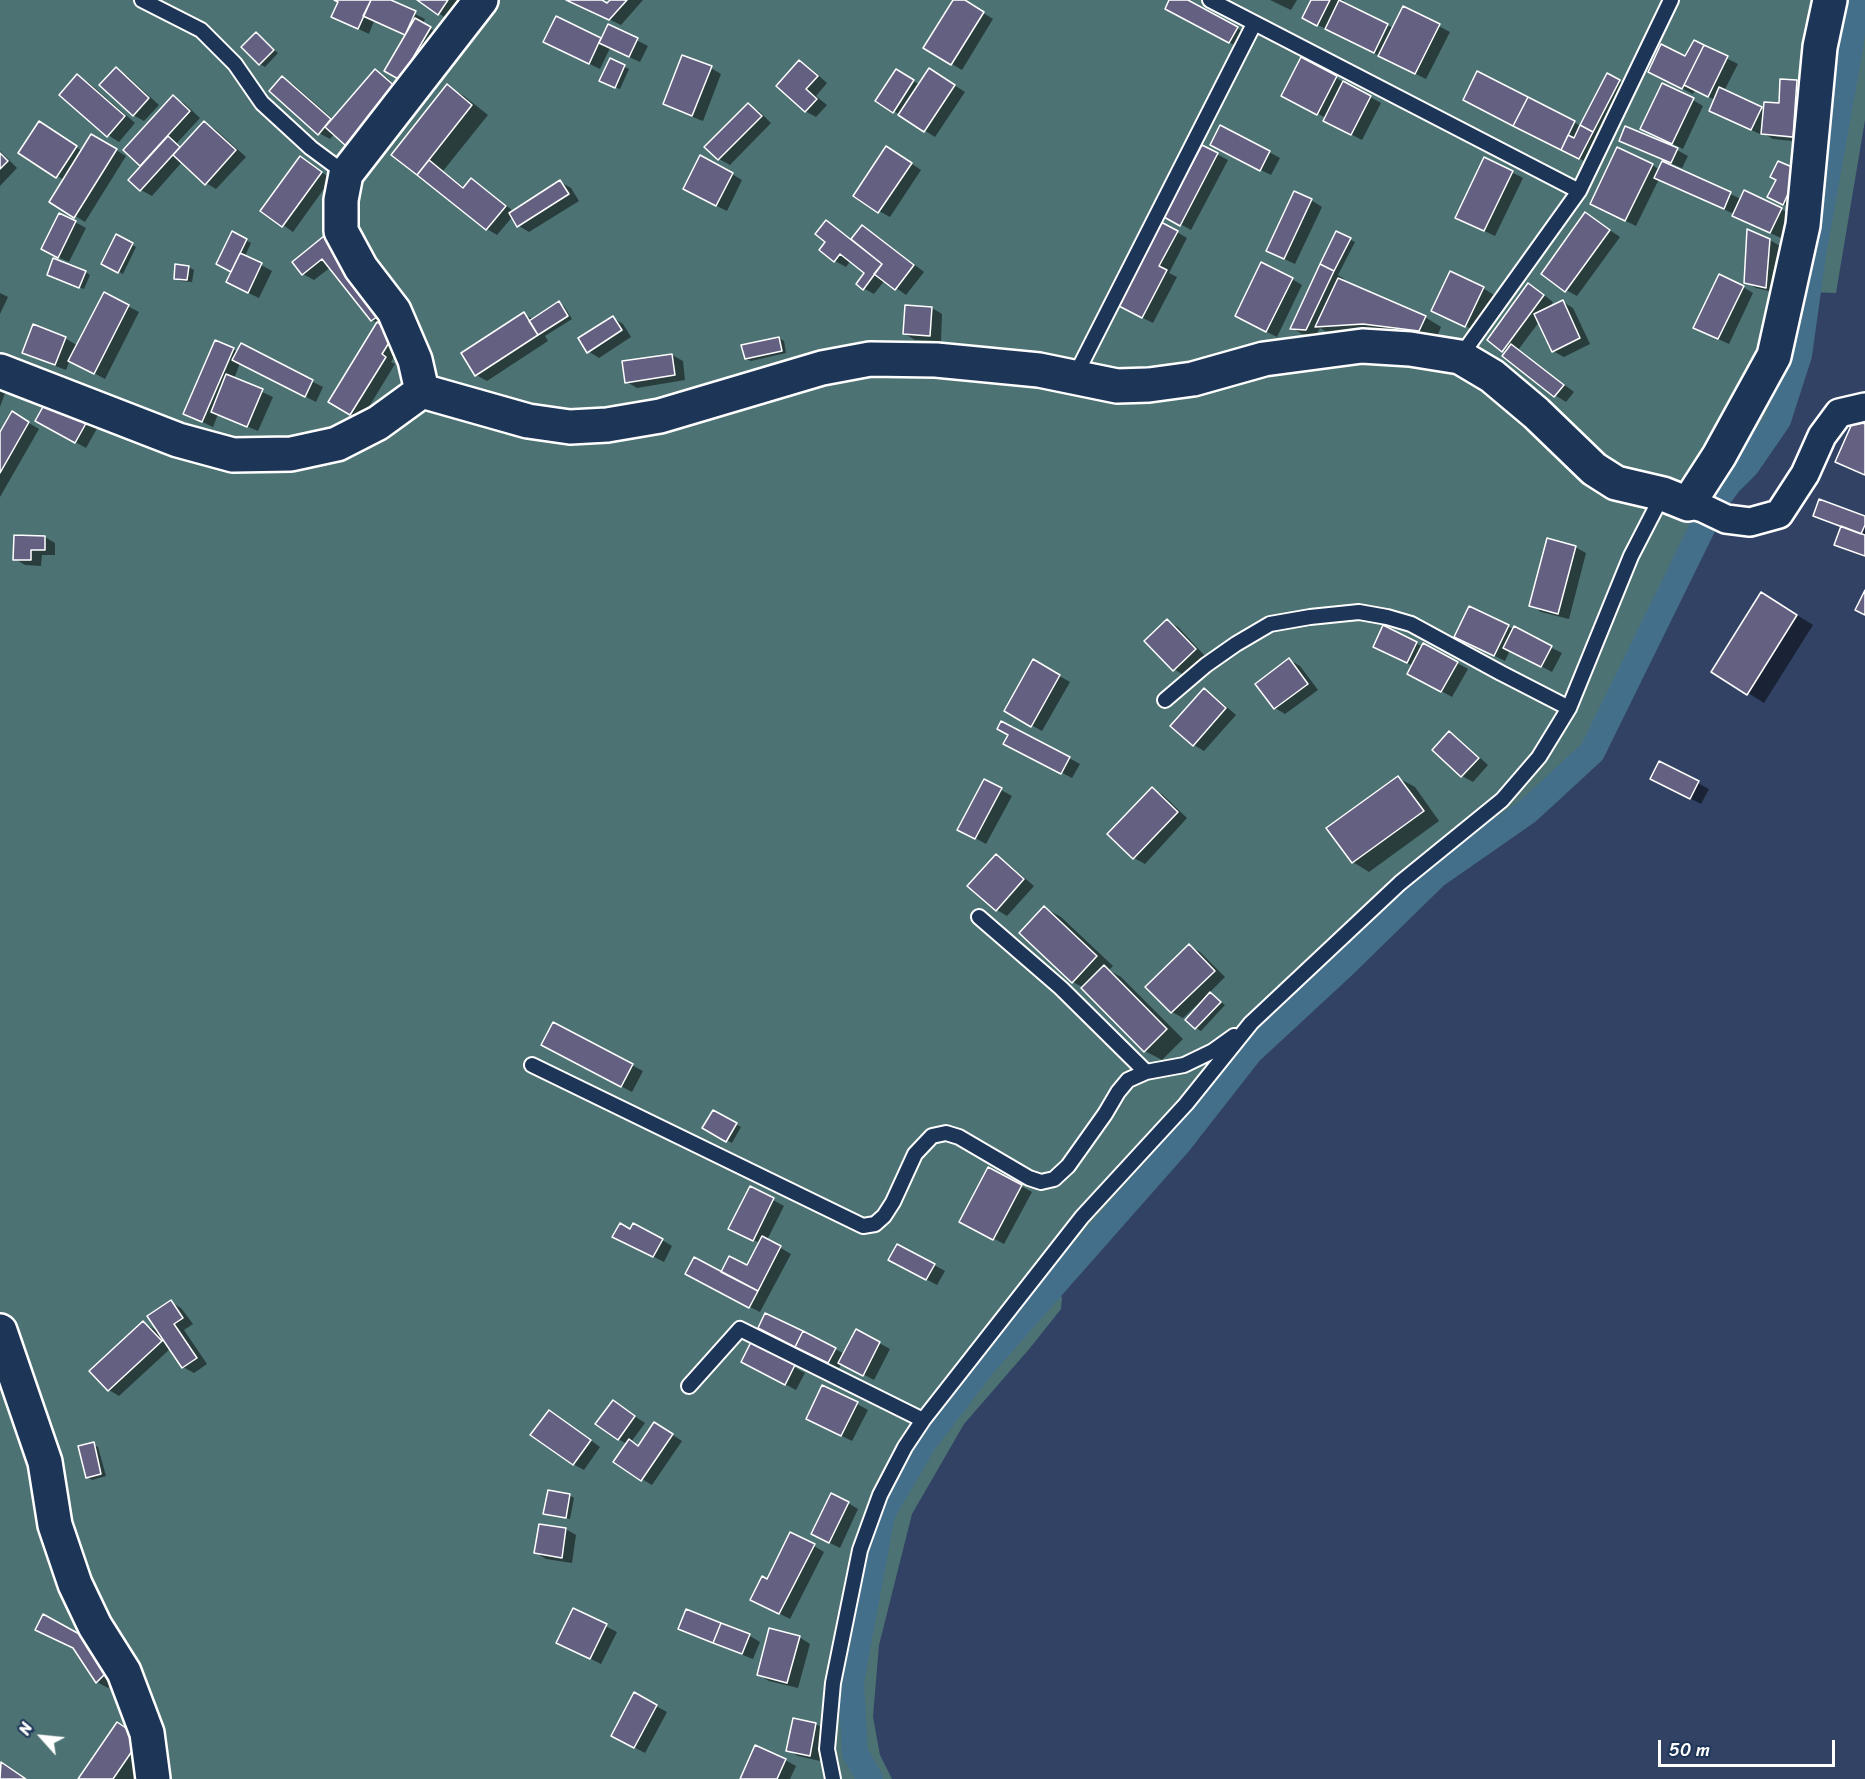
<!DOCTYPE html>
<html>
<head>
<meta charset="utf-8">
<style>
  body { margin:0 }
  #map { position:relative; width:1865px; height:1779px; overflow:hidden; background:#324264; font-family:Sriracha,sans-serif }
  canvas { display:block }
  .north { position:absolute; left:12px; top:1707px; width:60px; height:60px; -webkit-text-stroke:4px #1d3557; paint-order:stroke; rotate:297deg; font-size:16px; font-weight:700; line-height:24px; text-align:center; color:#fff }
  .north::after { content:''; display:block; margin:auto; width:21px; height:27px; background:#fff; clip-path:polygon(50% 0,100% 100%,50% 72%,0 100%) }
  .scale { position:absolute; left:1658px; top:1740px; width:177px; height:27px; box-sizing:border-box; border:3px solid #fff; border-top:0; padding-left:8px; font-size:18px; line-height:21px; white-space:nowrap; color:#fff; -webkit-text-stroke:4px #1d3557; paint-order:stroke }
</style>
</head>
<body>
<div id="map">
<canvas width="1865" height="1779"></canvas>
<div class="north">N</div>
<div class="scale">50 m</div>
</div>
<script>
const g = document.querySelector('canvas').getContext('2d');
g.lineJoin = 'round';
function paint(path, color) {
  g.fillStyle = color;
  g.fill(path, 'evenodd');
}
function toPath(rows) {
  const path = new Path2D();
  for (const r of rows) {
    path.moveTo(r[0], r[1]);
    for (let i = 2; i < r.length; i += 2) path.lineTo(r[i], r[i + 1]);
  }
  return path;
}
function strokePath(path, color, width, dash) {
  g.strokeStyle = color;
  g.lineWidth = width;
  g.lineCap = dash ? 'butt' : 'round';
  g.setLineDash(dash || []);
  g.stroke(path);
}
paint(toPath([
  [0,0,1865,0,1865,120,1836,293,1808,292,1799,355,1778,420,1747,465,1729,483,1715,502,1592,752,1528,811,1436,875,1345,964,1250,1052,1178,1144,1049,1289,1062,1297,1061,1309,1030,1348,964,1424,912,1514,879,1645,873,1717,880,1755,892,1779,0,1779]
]), '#4d7273');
paint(toPath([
  [335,0,387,0,425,19,423,24,441,35,411,85,386,70,406,36,374,21,369,34,344,22,340,2],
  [418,0,462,0,449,20],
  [569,0,598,0,608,4,612,0,643,0,621,25],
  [955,0,962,0,993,19,962,70,925,48],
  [1171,0,1184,0,1248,34,1240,48,1177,15],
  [1270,0,1297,0,1291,10],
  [1313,0,1344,0,1342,3,1393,28,1404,8,1450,32,1426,79,1314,23],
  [556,18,602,40,609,26,648,46,640,62,610,48,600,69,555,47],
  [257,34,278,53,265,67,260,64],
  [1694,42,1738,64,1724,91,1765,110,1780,105,1782,80,1797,82,1808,88,1803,142,1773,139,1763,133,1762,135,1721,116,1715,100,1695,90,1693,94,1660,77,1686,58],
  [1772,133,1801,136,1800,139,1772,136],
  [610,60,629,69,620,89,605,83],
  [800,62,810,68,827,83,816,96,827,105,816,117,805,111],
  [711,68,721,74,703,121,675,110,665,103],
  [116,69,126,75,159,105,144,121,133,115],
  [375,71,386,77,406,95,357,151,347,145,334,134,330,139,319,133,282,78,293,84,333,119],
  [1478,73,1581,126,1619,81,1629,87,1604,136,1598,133,1584,161,1572,154],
  [77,76,88,82,135,123,119,142,108,135],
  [940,76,965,92,935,137,894,111,907,77,920,85],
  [1336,78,1381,103,1362,140,1335,126,1326,118,1294,101],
  [447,86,464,96,488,115,443,171,465,188,471,180,482,186,513,211,560,182,571,188,579,201,529,232,519,226,513,216,497,235,487,229,393,154],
  [173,97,184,103,200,118,177,143,182,147,204,123,215,129,246,157,216,189,206,183,182,162,152,196,141,190,130,180,142,166,125,150],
  [1693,100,1703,106,1683,149,1653,134],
  [748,105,759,111,771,123,730,165,719,159,706,147],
  [50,129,82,151,92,136,126,156,85,222,51,201,64,180,20,152],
  [1631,146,1677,150,1688,156,1682,168],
  [1203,147,1228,160,1191,230,1166,216],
  [0,151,17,168,0,186],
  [1222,151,1269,152,1280,158,1271,175],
  [897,154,921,170,890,217,879,211],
  [1485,159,1523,178,1495,236,1468,223],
  [1663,163,1741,199,1781,209,1792,215,1781,238,1744,221,1734,214,1659,179,1636,226,1602,209,1652,165,1660,170],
  [311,164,331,179,293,232,283,225],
  [1798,171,1794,209,1780,203],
  [732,174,742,180,727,211,695,195],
  [1311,200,1322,207,1295,264,1278,256],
  [1596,221,1620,237,1577,296,1566,290],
  [75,222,86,228,69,262,53,255],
  [827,222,852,240,862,226,873,233,924,272,906,295,885,280,874,294,863,288,866,272,851,260,846,267,835,261,828,242],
  [1177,232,1187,238,1169,273,1177,277,1153,323,1129,311],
  [232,233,251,243,245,256,272,271,259,298,238,288],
  [1337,233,1355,242,1338,275,1344,279,1342,281,1425,317,1441,327,1436,339,1332,335,1320,328,1316,335,1302,334,1292,328],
  [116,236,136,247,123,274,103,264],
  [325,238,335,244,404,340,391,362,395,364,361,420,331,402,378,323,372,320,331,267,314,280,303,274,294,262],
  [1770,240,1780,246,1777,293,1756,288,1745,282],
  [177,266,189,267,194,270,192,282,180,281,175,278],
  [85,272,90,275,84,289,54,277],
  [1292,279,1302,285,1277,337,1247,322],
  [1743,287,1753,293,1729,344,1705,333],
  [1483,288,1494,295,1476,331,1444,316],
  [1539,291,1553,302,1549,308,1563,302,1573,308,1590,344,1564,357,1553,351,1539,322,1518,350,1574,392,1566,402,1555,395,1507,353,1489,340],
  [0,293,8,297,0,314],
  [104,294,139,312,105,379,70,360,66,370,35,358,24,352,65,338,78,346],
  [559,303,564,306,572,319,545,336,548,341,487,381,476,375,524,314,534,320],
  [932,308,942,314,941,341,915,340,905,334],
  [613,318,623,324,631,337,599,358,588,351],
  [779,338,784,341,786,353,751,361,746,359],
  [241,345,323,387,316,402,240,363,234,379,273,397,258,431,218,414,213,427,185,414,233,349,238,352],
  [672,355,683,361,685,380,637,388,627,382],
  [0,391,5,393,0,407],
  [50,398,99,425,86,448,37,421],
  [12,413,39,429,0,497,0,435],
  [1815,515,1865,518,1865,557,1836,544,1842,528],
  [45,537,55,543,55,555,42,555,41,566,25,565,15,559],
  [1575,547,1586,553,1569,619,1541,612,1531,605],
  [1778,603,1813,625,1764,703,1748,693],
  [1470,608,1562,653,1552,672,1510,650,1505,661,1467,642],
  [1167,621,1178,627,1205,656,1185,676,1174,669],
  [1384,627,1423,647,1424,645,1468,669,1452,697,1409,673,1413,666,1385,652],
  [1290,660,1300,666,1318,690,1285,714,1275,708],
  [1033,661,1070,682,1042,731,1006,711],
  [1204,690,1214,696,1236,715,1204,751,1194,745],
  [1449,733,1459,739,1488,765,1473,782,1462,776,1434,750],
  [1016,749,1069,758,1080,764,1072,778],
  [1660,763,1709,789,1701,804,1662,784],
  [1398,778,1415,787,1439,821,1369,872,1353,862],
  [985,781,1012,796,986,844,959,829],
  [1152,789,1163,795,1187,818,1145,864,1134,858],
  [996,856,1006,862,1034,886,1007,916,997,910],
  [1045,908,1061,917,1113,966,1109,970,1121,977,1183,1039,1162,1060,1145,1051,1084,988,1073,982],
  [1189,946,1200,952,1225,977,1209,993,1225,1005,1201,1031,1196,1028,1202,1003,1201,1001,1183,1018,1172,1012,1147,987],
  [553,1024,643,1071,632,1092,553,1050],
  [713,1112,741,1127,732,1143,704,1128],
  [1021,1186,1032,1192,1004,1244,972,1227],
  [751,1188,784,1206,767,1240,791,1254,760,1312,697,1280,748,1267,760,1243,741,1234],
  [630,1231,662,1240,672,1246,664,1262,625,1242],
  [934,1265,945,1271,937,1285,901,1266],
  [171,1302,181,1308,193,1324,184,1330,207,1364,194,1373,183,1367,171,1348,119,1396,109,1390,143,1323,160,1332],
  [857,1331,890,1349,874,1380,842,1363,839,1368,770,1334,835,1349,845,1354],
  [752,1344,805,1373,796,1390,753,1367],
  [613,1402,645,1423,631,1442,639,1447,665,1430,682,1441,652,1485,642,1479,627,1444,618,1439],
  [857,1404,868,1410,852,1441,818,1424],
  [560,1418,600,1447,584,1470,573,1464],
  [93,1444,98,1447,106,1476,92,1480,87,1477],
  [569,1495,574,1498,570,1519,550,1515,545,1513],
  [848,1503,858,1509,840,1548,824,1540],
  [566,1529,576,1535,572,1563,546,1559,536,1553],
  [814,1546,824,1552,790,1619,763,1605,767,1580],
  [574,1610,617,1632,601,1664,569,1648],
  [687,1611,750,1636,760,1642,753,1659,691,1635,680,1629],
  [44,1616,117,1679,108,1688,97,1682,75,1649],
  [799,1637,810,1644,798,1688,769,1681,759,1675],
  [656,1706,667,1712,645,1753,624,1742],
  [117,1724,156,1748,135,1779,80,1779],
  [816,1724,826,1730,820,1761,798,1756,788,1750],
  [785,1760,796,1766,790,1779,741,1779]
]), '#0007');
strokePath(toPath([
  [870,1779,855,1753,851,1682,882,1514,924,1442,983,1365,1178,1144,1250,1052,1345,964,1436,875,1528,811,1592,752,1715,502,1729,483,1747,465,1778,420,1799,355,1813,255,1850,48,1856,0]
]), '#446f8b', 26);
const building = toPath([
  [334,0,371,0,358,29,331,17,338,2,334,0],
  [371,0,391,0,416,11,405,35,363,16,371,0],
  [417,0,448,0,438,15,417,0],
  [566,0,602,0,607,3,610,0,627,0,609,20,566,0],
  [953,0,965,0,984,12,951,65,923,48,953,0],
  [1169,0,1188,0,1238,27,1229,43,1165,9,1169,0],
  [1311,0,1330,0,1317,26,1302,18,1311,0],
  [1339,0,1388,24,1374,53,1325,29,1339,0],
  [1403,6,1440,24,1415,74,1378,56,1403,6],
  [556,16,601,38,589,64,543,42,556,16],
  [415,18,431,27,400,80,384,71,415,18],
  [608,24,638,38,629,57,599,43,608,24],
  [256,32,274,50,259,65,241,47,256,32],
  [1694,40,1704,45,1682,89,1648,72,1661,44,1685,56,1694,40],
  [1704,45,1728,56,1708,97,1684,85,1704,45],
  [682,55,712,66,692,116,663,104,682,55],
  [1301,57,1337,76,1317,115,1281,96,1301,57],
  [610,58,625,65,615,88,599,81,610,58],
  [799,60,818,76,806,89,817,99,805,112,776,86,799,60],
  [116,67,149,98,133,116,99,85,116,67],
  [929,68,955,85,924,132,898,115,929,68],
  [375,69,397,88,346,146,325,127,375,69],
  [896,69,914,80,893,113,875,101,896,69],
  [1477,71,1528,97,1513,126,1463,100,1477,71],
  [1607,73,1620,80,1593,132,1580,125,1607,73],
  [77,74,125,116,107,137,59,95,77,74],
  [282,76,331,119,318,135,269,91,282,76],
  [1780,79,1797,80,1793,137,1761,134,1764,102,1779,103,1780,79],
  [1343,81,1371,96,1351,135,1323,121,1343,81],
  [1662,83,1694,98,1672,144,1640,129,1662,83],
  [447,84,472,105,417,175,391,155,447,84],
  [1719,87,1762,107,1751,130,1709,111,1719,87],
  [173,95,190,111,140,166,123,150,173,95],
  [1528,97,1575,121,1561,150,1513,126,1528,97],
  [748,103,762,116,718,160,704,147,748,103],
  [39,121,77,146,56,178,18,153,39,121],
  [204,121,236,150,205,185,173,155,204,121],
  [1220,125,1270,151,1260,171,1210,145,1220,125],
  [1580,125,1593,132,1579,159,1561,150,1568,135,1574,138,1580,125],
  [1625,126,1678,148,1671,163,1619,141,1625,126],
  [91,134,117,149,74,218,49,202,91,134],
  [168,136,180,147,140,191,128,180,168,136],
  [1202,145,1218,153,1180,226,1164,217,1202,145],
  [886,146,912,163,878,213,853,196,886,146],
  [1617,147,1653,164,1625,221,1590,204,1617,147],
  [0,153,8,161,0,169,0,153],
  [700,155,733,173,716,206,683,189,700,155],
  [300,156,322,172,282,227,260,211,300,156],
  [1484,157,1513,171,1484,231,1455,218,1484,157],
  [429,160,463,188,471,178,506,206,486,230,417,175,429,160],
  [1662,161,1731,192,1724,209,1654,178,1662,161],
  [1778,161,1799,170,1783,205,1767,197,1776,180,1770,177,1778,161],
  [560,180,569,194,517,227,509,213,560,180],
  [1744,190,1782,208,1770,233,1732,216,1744,190],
  [1294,191,1312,199,1284,259,1266,251,1294,191],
  [1585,212,1610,230,1565,292,1541,274,1585,212],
  [59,213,76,221,58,258,41,249,59,213],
  [826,220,882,264,863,290,856,284,864,273,840,254,834,262,819,250,825,242,815,234,826,220],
  [1161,222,1178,231,1159,266,1167,270,1142,318,1117,305,1161,222],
  [862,225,914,265,895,290,874,274,882,264,851,239,862,225],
  [1747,229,1770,239,1766,288,1744,283,1747,229],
  [232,231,247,239,231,272,216,264,232,231],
  [1336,231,1351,238,1334,271,1320,264,1336,231],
  [116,234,133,243,118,273,101,264,116,234],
  [324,236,384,312,371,321,322,259,302,275,292,262,324,236],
  [240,253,262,263,248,293,226,282,240,253],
  [53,258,86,271,79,288,47,275,53,258],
  [1261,262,1293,278,1266,332,1235,316,1261,262],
  [175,264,189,266,187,280,174,279,175,264],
  [1320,264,1334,271,1306,330,1290,329,1320,264],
  [1450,271,1484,287,1465,327,1431,311,1450,271],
  [1719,274,1744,286,1718,339,1693,328,1719,274],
  [1338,278,1426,316,1419,331,1363,324,1315,327,1338,278],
  [1528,283,1544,295,1502,352,1487,340,1528,283],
  [104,292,129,305,94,374,68,361,104,292],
  [1563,300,1580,338,1552,352,1534,314,1563,300],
  [559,301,568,316,538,335,529,321,559,301],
  [905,305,932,307,930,336,903,334,905,305],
  [524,312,538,335,475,376,461,353,524,312],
  [613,316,622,330,587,353,578,338,613,316],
  [377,322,395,333,382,354,386,357,350,415,328,402,377,322],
  [33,324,66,337,55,365,22,353,33,324],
  [779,337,782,351,745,359,741,345,779,337],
  [215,340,234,348,202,422,183,414,215,340],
  [241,343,313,380,305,397,232,360,241,343],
  [1511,344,1564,385,1554,397,1502,356,1511,344],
  [672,354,675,375,625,383,622,361,672,354],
  [226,374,263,389,247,427,211,412,226,374],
  [49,396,89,418,75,443,35,421,49,396],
  [12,411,29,422,0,473,0,432,12,411],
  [1854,419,1865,424,1865,475,1835,462,1854,419],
  [1819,499,1865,516,1865,525,1861,534,1813,516,1819,499],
  [1841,526,1865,535,1865,556,1834,545,1841,526],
  [14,535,45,536,45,550,31,550,31,560,13,560,14,535],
  [1547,538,1576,546,1558,614,1529,606,1547,538],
  [1865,590,1865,615,1855,610,1865,590],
  [1761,592,1797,615,1747,695,1711,672,1761,592],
  [1469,606,1509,625,1494,656,1454,637,1469,606],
  [1167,619,1196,649,1173,671,1144,641,1167,619],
  [1383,625,1417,642,1407,663,1373,647,1383,625],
  [1514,626,1552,646,1541,667,1503,648,1514,626],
  [1423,643,1458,662,1441,692,1407,674,1423,643],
  [1289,658,1308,684,1274,709,1255,684,1289,658],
  [1033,659,1060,675,1031,727,1004,711,1033,659],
  [1204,688,1226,708,1193,746,1170,726,1204,688],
  [1001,721,1070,757,1061,774,1003,744,1008,735,997,729,1001,721],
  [1449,731,1479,758,1461,777,1432,750,1449,731],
  [1659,761,1699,781,1690,799,1650,779,1659,761],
  [1398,776,1424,811,1352,863,1326,828,1398,776],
  [984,779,1002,788,975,839,957,830,984,779],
  [1152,787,1178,812,1133,859,1107,834,1152,787],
  [996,854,1024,879,996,911,967,886,996,854],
  [1044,906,1097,956,1072,983,1019,933,1044,906],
  [1189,944,1215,971,1171,1013,1145,987,1189,944],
  [1104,965,1167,1029,1144,1052,1081,988,1104,965],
  [1210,992,1221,1002,1195,1029,1185,1020,1210,992],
  [553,1022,633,1064,621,1087,541,1045,553,1022],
  [713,1110,737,1123,726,1142,702,1128,713,1110],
  [988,1167,1022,1185,993,1240,959,1222,988,1167],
  [750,1186,774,1198,753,1241,728,1229,750,1186],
  [620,1223,630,1229,633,1223,663,1239,653,1257,612,1237,620,1223],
  [762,1236,781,1246,758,1291,721,1272,729,1256,747,1265,762,1236],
  [897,1244,935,1264,926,1280,888,1260,897,1244],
  [694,1257,758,1291,749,1308,685,1274,694,1257],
  [171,1300,183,1318,174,1324,197,1358,182,1368,147,1316,171,1300],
  [765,1313,803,1331,795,1347,758,1328,765,1313],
  [143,1321,162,1341,108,1391,89,1371,143,1321],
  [856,1329,880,1342,863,1376,838,1363,856,1329],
  [803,1331,836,1348,828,1363,795,1347,803,1331],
  [751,1342,795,1365,785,1385,741,1362,751,1342],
  [822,1385,858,1402,841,1436,806,1419,822,1385],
  [613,1400,635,1416,618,1440,595,1424,613,1400],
  [549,1410,591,1440,573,1465,530,1435,549,1410],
  [654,1422,673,1434,641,1481,613,1462,629,1439,638,1446,654,1422],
  [94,1442,101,1474,86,1478,78,1446,94,1442],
  [548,1490,570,1494,566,1518,543,1514,548,1490],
  [831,1493,849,1502,829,1543,811,1534,831,1493],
  [539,1524,566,1528,562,1558,534,1553,539,1524],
  [790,1532,815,1544,779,1614,750,1600,762,1576,767,1579,790,1532],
  [573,1608,607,1624,590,1659,556,1643,573,1608],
  [686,1609,721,1623,713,1643,678,1629,686,1609],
  [43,1614,81,1635,107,1672,96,1683,73,1648,35,1630,43,1614],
  [721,1623,750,1634,742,1654,713,1643,721,1623],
  [769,1628,800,1636,787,1683,757,1675,769,1628],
  [634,1692,657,1705,634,1748,611,1736,634,1692],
  [793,1718,816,1723,810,1756,786,1751,793,1718],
  [117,1722,141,1738,113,1779,78,1779,117,1722],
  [755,1745,786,1759,777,1779,740,1779,755,1745],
  [1,1762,26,1779,0,1779,1,1762]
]);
paint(building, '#636081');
strokePath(building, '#fff', 1.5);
const service = toPath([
  [142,0,201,30,235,64,262,103,311,148,346,174],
  [1210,0,1579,191,1460,357],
  [1579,191,1671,0],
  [1074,378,1254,24],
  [1165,700,1206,665,1236,644,1270,624,1310,617,1359,612,1387,617,1411,624,1501,673,1569,708],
  [979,917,1061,988,1146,1072],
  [532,1065,863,1226,875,1224,884,1216,893,1202,915,1154,932,1136,946,1133,959,1137,1029,1178,1041,1182,1054,1179,1068,1166,1105,1114,1118,1092,1128,1080,1146,1072,1184,1065,1213,1051,1234,1036],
  [689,1386,740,1329,923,1420],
  [833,1779,827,1749,833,1683,860,1550,880,1495,905,1447,923,1420,1082,1217,1186,1104,1251,1023,1400,883,1502,800,1539,757,1569,708,1631,556,1663,494]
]);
const minor = toPath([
  [1688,504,1703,508,1726,519,1750,522,1779,514,1805,474,1822,436,1839,413,1865,407]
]);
const tertiary = toPath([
  [0,371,178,440,233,455,291,454,337,444,378,423,422,391,415,360,394,311,361,268,341,231,341,200,346,174,481,0],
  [422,391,528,421,570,427,607,425,660,416,822,368,870,359,936,360,1039,370,1117,386,1149,385,1193,379,1264,359,1362,346,1410,349,1460,357,1492,376,1536,413,1594,469,1616,483,1663,494,1688,504,1719,456,1774,356,1803,225,1820,47,1830,0],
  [0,1331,45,1462,55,1525,75,1584,95,1626,124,1672,147,1733,153,1779]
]);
strokePath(service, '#fff', 18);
strokePath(minor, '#fff', 32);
strokePath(tertiary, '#fff', 38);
strokePath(service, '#1d3557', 14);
strokePath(minor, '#1d3557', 27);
strokePath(tertiary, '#1d3557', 33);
</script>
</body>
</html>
